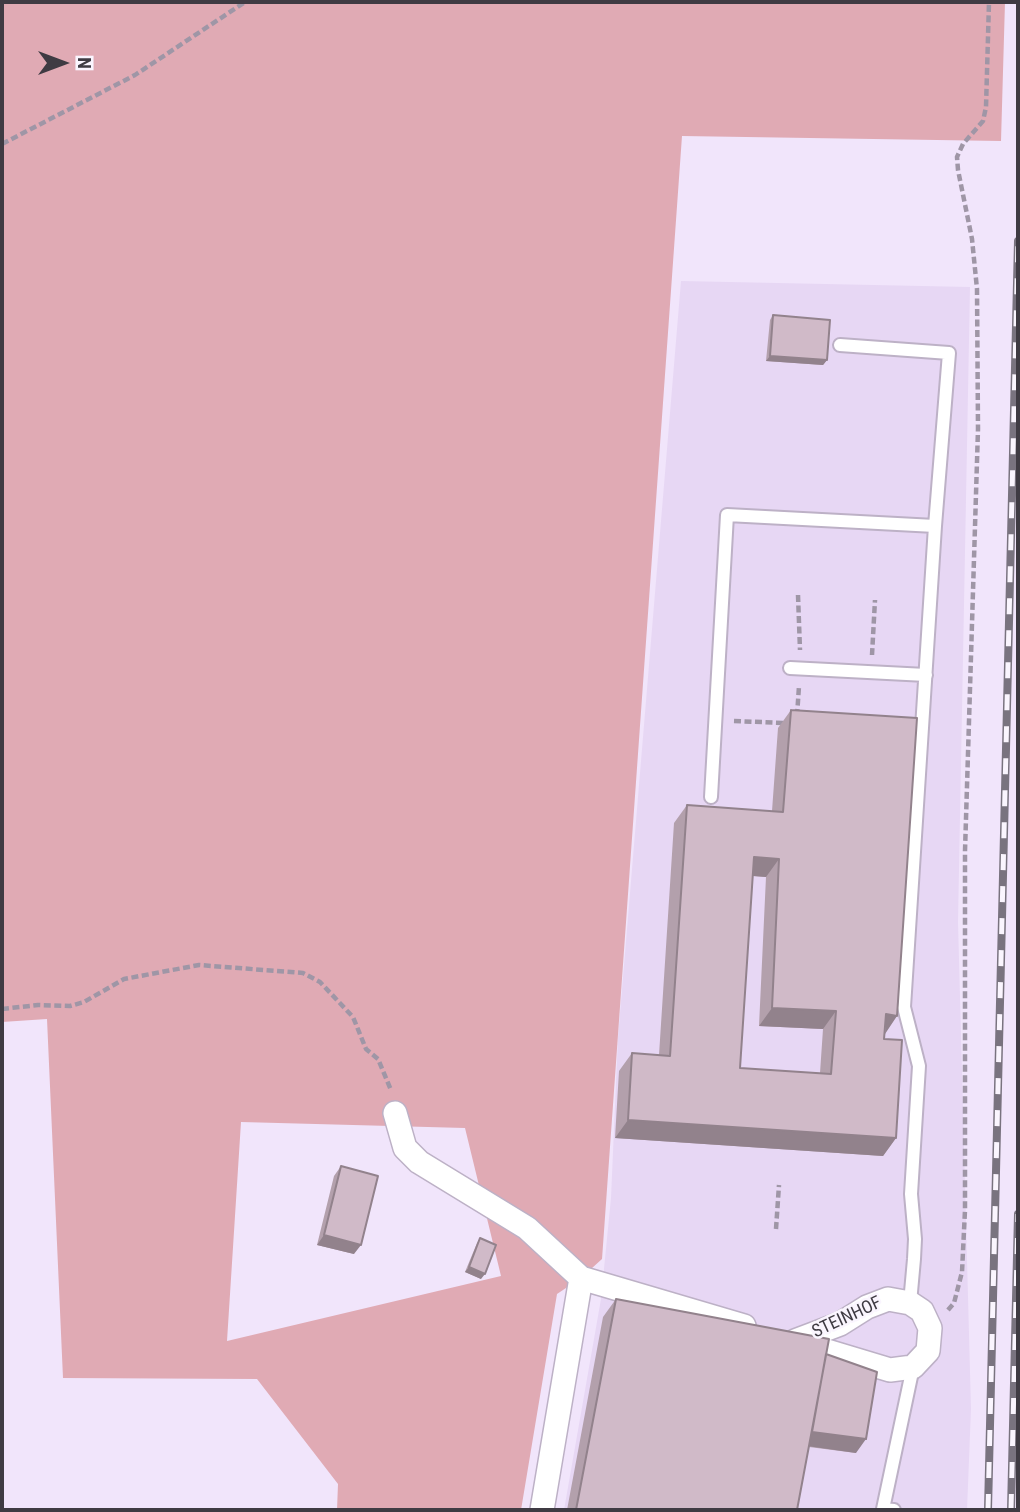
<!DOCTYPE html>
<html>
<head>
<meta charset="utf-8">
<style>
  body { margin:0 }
  #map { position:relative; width:1020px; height:1512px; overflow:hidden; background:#f1e5fb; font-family:"Roboto Condensed",sans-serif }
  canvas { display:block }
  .frame { position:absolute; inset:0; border:4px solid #3f3b43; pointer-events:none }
  .north { position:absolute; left:28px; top:28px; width:70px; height:70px; -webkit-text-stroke:5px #faf5fe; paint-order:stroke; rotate:90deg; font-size:19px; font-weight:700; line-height:28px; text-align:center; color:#3f3b43 }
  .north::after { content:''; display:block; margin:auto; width:24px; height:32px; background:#3f3b43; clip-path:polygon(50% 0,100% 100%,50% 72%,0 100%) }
</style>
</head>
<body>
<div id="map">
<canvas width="1020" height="1512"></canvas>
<div class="frame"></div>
<div class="north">N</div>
</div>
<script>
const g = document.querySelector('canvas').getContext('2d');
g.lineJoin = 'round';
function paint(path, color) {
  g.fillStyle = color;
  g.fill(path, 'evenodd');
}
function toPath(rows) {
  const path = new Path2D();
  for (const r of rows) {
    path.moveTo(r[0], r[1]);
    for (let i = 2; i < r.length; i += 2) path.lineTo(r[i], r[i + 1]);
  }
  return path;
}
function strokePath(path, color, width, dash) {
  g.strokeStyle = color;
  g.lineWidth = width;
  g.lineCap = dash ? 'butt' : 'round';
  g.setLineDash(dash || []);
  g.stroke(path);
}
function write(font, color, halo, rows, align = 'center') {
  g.font = font + ' "Roboto Condensed",sans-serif';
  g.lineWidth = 5;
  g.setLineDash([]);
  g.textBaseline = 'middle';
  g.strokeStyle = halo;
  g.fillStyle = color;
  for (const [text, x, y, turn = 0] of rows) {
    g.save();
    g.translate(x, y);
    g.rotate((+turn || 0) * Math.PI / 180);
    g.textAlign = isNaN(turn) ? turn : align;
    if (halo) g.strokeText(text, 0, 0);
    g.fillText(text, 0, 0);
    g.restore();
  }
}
paint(toPath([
  [681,281,970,287,958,922,971,1409,967,1510,564,1510,601,1299,611,1198,618,1037]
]), '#e7d7f4');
paint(toPath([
  [2,2,1005,2,1001,141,682,136,602,1259,581,1278,557,1294,521,1510,337,1510,338,1484,257,1379,63,1378,47,1019,2,1022],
  [241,1122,465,1128,501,1276,227,1341]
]), '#e0aab4');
const service = toPath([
  [840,345,949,353,935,526,904,1007,919,1066,911,1194,915,1239,914,1259,910,1303],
  [790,668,926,675],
  [711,797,727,515,935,526],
  [894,1510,883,1509,913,1367]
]);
const minor = toPath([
  [395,1113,405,1148,419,1162,527,1228,581,1278,744,1326],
  [795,1341,840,1324,867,1307,888,1299,910,1303,922,1311,930,1328,928,1351,913,1367,890,1370,797,1342],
  [542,1510,581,1278]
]);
strokePath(service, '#bdb1c6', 16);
strokePath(minor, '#bdb1c6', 26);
strokePath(toPath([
  [2,144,135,75,245,2],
  [798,595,800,650],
  [872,655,875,600],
  [797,716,799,686],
  [734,721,785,723],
  [2,1009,38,1005,70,1006,84,1002,124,979,199,965,303,973,320,982,353,1017,366,1049,378,1059,391,1090],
  [776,1229,779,1185],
  [948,1310,954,1303,962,1272,965,1210,965,851,978,429,977,289,972,239,958,170,957,157,963,144,983,121,986,107,989,2]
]), '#9f96a6', 4.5, [7, 3.5]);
strokePath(service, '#fff', 12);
strokePath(minor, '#fff', 23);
const rail = toPath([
  [988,1510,1018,241],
  [1011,1510,1018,1214]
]);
strokePath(rail, '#79737f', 8);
strokePath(rail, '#faf5fe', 5, [16]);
paint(toPath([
  [773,315,827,360,823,365,766,361,770,320],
  [791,710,884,1034,896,1138,883,1156,615,1138,619,1071,632,1053,659,1055,674,823,687,805,772,811,778,728],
  [753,876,766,877,759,1026,823,1029,820,1073,740,1068],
  [341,1166,354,1254,317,1245,334,1176],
  [480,1238,481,1279,465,1272,477,1243],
  [616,1299,826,1354,856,1453,809,1447,797,1510,567,1510,603,1317]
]), '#b3a0ac');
paint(toPath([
  [770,356,827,360,823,365,766,361],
  [754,857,779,859,766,877,741,875],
  [772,1008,836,1011,823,1029,759,1026],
  [886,1014,897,1016,885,1034],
  [628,1120,896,1138,883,1156,615,1138],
  [324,1235,361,1245,354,1254,317,1245],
  [469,1267,485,1274,481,1279,465,1272],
  [810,1431,866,1439,856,1453,800,1445]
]), '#92828c');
const building = toPath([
  [773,315,830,320,827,360,770,356,773,315],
  [791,710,917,718,897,1016,886,1014,884,1039,902,1040,896,1138,628,1120,632,1053,670,1056,687,805,783,812,791,710],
  [754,857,779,859,772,1008,836,1011,831,1074,740,1068,754,857],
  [341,1166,378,1176,361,1245,324,1235,341,1166],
  [480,1238,496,1245,485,1274,469,1267,480,1238],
  [616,1299,829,1339,797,1510,576,1510,616,1299],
  [826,1354,877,1372,866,1439,812,1432,826,1354]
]);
paint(building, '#d0bac8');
strokePath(building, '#92828c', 2);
write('18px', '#3f3b43', '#faf5fe', [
  ["STEINHOF",847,1318,-25]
]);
</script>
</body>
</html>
